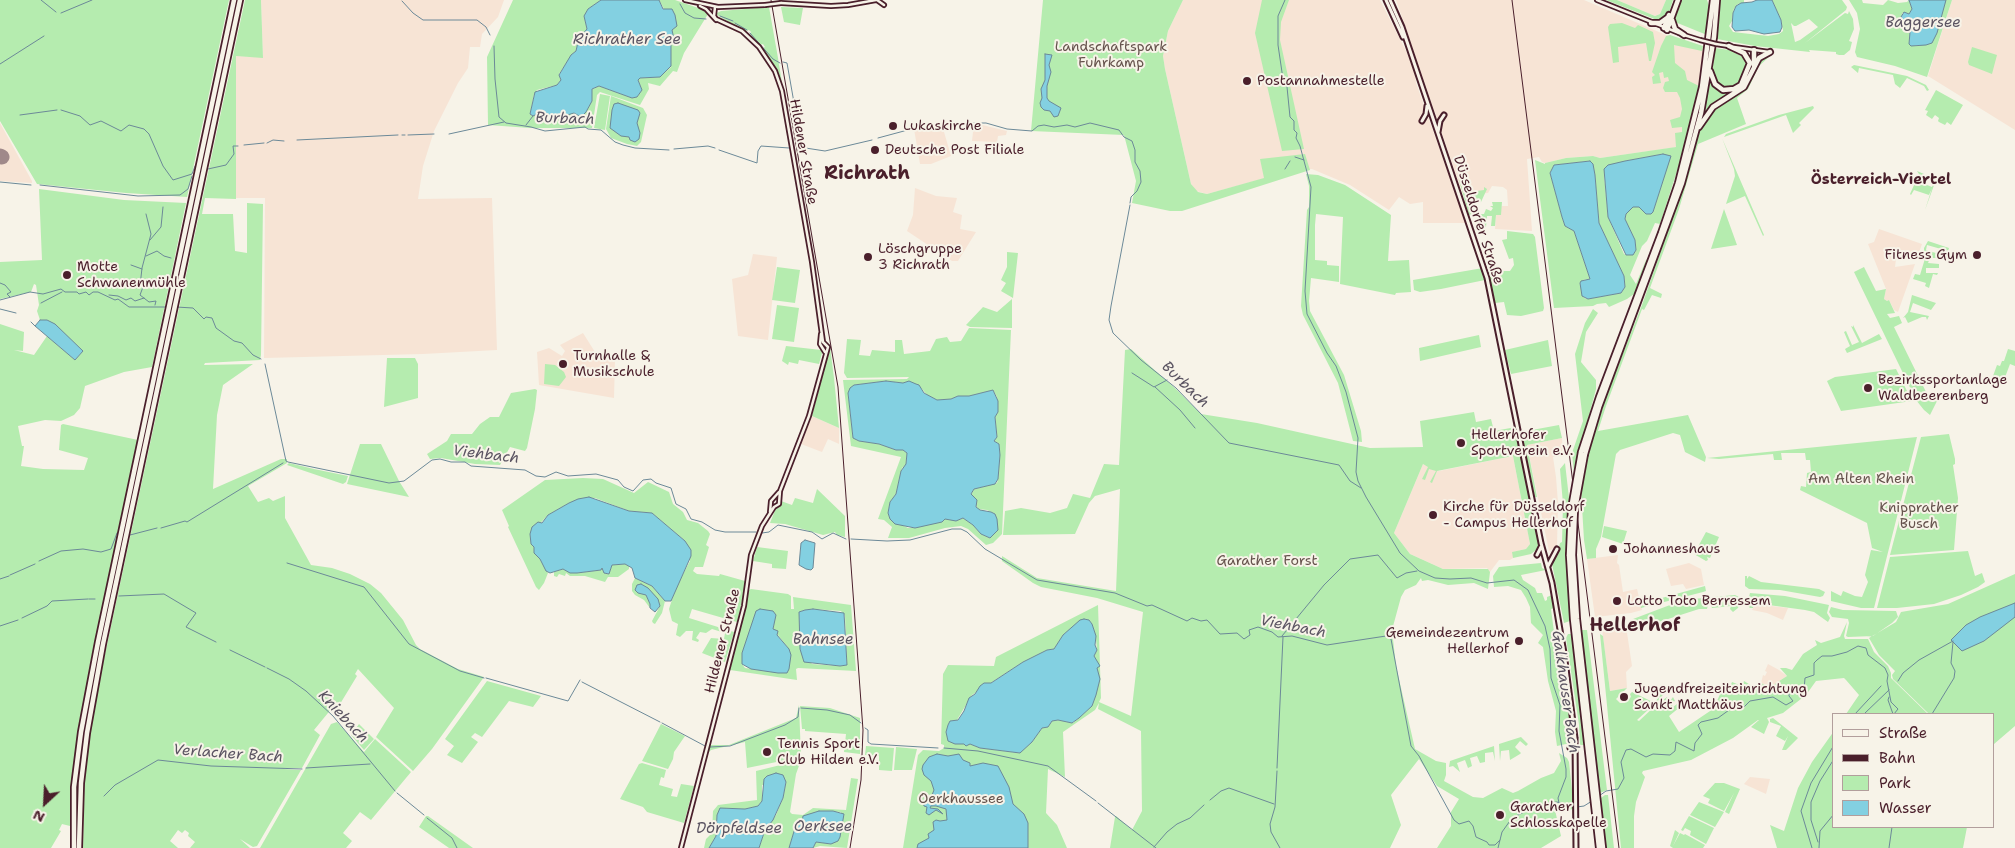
<!DOCTYPE html>
<html>
<head>
<meta charset="utf-8">
<style>
  body { margin:0 }
  #map { position:relative; width:2015px; height:848px; overflow:hidden; background:#f7f3e8; font-family:"Shantell Sans",sans-serif }
  canvas { display:block }
  .legend { position:absolute; left:1832px; top:713px; width:162px; height:115px; box-sizing:border-box; background:#f7f3e8; border:1px solid #b29e9c; margin:0; padding:6px 9px; list-style:none; font-size:15px; color:#4a1f2b }
  .legend li { display:flex; align-items:center; gap:10px; height:25px }
  .legend b { width:25px; border:1px solid #b29e9c }
  .north { position:absolute; left:20px; top:778px; width:50px; height:50px; -webkit-text-stroke:4px #f7f3e8; paint-order:stroke; rotate:205deg; font-size:14px; font-weight:700; line-height:20px; text-align:center; color:#4a1f2b }
  .north::after { content:''; display:block; margin:auto; width:18px; height:22px; background:#4a1f2b; clip-path:polygon(50% 0,100% 100%,50% 72%,0 100%) }
</style>
</head>
<body>
<div id="map">
<canvas width="2015" height="848"></canvas>
<ul class="legend">
<li><b style="height:6px;background:#f7f3e8"></b>Straße</li>
<li><b style="height:6px;background:#4a1f2b"></b>Bahn</li>
<li><b style="height:14px;background:#b5ecaf"></b>Park</li>
<li><b style="height:14px;background:#83d0e1"></b>Wasser</li>
</ul>
<div class="north">N</div>
</div>
<script>
const g = document.querySelector('canvas').getContext('2d');
g.lineJoin = 'round';
function paint(path, color) {
  g.fillStyle = color;
  g.fill(path, 'evenodd');
}
function toPath(rows) {
  const path = new Path2D();
  for (const r of rows) {
    path.moveTo(r[0], r[1]);
    for (let i = 2; i < r.length; i += 2) path.lineTo(r[i], r[i + 1]);
  }
  return path;
}
function strokePath(path, color, width, dash) {
  g.strokeStyle = color;
  g.lineWidth = width;
  g.lineCap = dash ? 'butt' : 'round';
  g.setLineDash(dash || []);
  g.stroke(path);
}
function write(font, color, halo, rows, align = 'center') {
  g.font = font + ' "Shantell Sans",sans-serif';
  g.lineWidth = 4;
  g.setLineDash([]);
  g.textBaseline = 'middle';
  g.strokeStyle = halo;
  g.fillStyle = color;
  for (const [text, x, y, turn = 0] of rows) {
    g.save();
    g.translate(x, y);
    g.rotate((+turn || 0) * Math.PI / 180);
    g.textAlign = isNaN(turn) ? turn : align;
    if (halo) g.strokeText(text, 0, 0);
    g.fillText(text, 0, 0);
    g.restore();
  }
}
paint(toPath([
  [261,0,504,0,498,17,482,34,480,47,470,47,468,68,458,83,434,131,423,166,418,199,492,198,497,350,423,354,264,358,265,198,236,198,236,56,263,57],
  [1183,0,1380,0,1407,53,1415,74,1416,83,1466,223,1423,223,1423,202,1410,204,1399,197,1389,210,1350,185,1312,169,1296,170,1207,194,1196,191,1191,184,1165,69,1163,56,1168,31],
  [1396,0,1584,0,1680,41,1705,47,1699,86,1685,146,1600,158,1593,156,1566,158,1545,163,1542,162,1539,157,1527,159,1532,231,1495,229,1496,215,1502,206,1508,206,1507,190,1503,187,1492,186,1488,193,1463,195],
  [1617,0,1666,0,1660,14,1655,16],
  [1952,0,2015,0,2015,130,1928,76],
  [0,123,32,181,32,183,0,181],
  [974,123,1007,131,1006,135,998,136,997,142,972,141],
  [930,125,942,125,951,156,931,164,920,164,914,129],
  [915,188,936,196,957,198,953,212,962,215,960,229,976,232,958,261,952,261,907,231,913,215],
  [1879,229,1922,244,1917,258,1897,251,1895,267,1915,264,1898,312,1894,310,1889,300,1887,301,1884,299,1886,289,1868,244,1874,242],
  [753,254,777,257,768,340,738,336,732,279,748,275],
  [583,333,595,352,605,360,615,360,614,398,539,385,537,352,549,348,562,356,565,351,560,345],
  [812,416,839,428,839,444,828,439,822,452,801,444],
  [1562,438,1563,455,1553,457,1556,477,1558,503,1557,546,1549,551,1527,445],
  [1513,456,1530,544,1526,549,1513,552,1513,558,1510,560,1499,560,1490,572,1487,568,1443,569,1410,554,1394,533,1423,464,1439,471],
  [1618,555,1617,563,1619,565,1623,592,1637,589,1642,610,1631,613,1595,617,1587,559],
  [1689,563,1701,569,1704,585,1686,589,1683,584,1671,586,1666,569],
  [1755,604,1788,608,1783,620,1767,613,1752,610],
  [1626,626,1632,666,1626,672,1627,688,1610,691,1602,629],
  [1768,664,1779,670,1787,676,1773,685,1768,686,1761,683,1763,675,1765,676,1767,672,1765,671],
  [1750,777,1770,779,1766,794,1744,784]
]), '#f7e4d5');
paint(toPath([
  [0,0,229,0,187,197,126,193,37,184,0,121],
  [245,0,261,0,263,58,236,56,236,199,205,198,202,214,233,214,235,251,247,253,247,203,263,204,261,355,260,360,205,363,204,365,253,364,223,385,217,415,213,489,281,459,287,459,287,463,248,486,258,502,269,498,273,501,285,496,285,518,311,565,332,568,350,574,370,584,381,593,403,620,416,645,420,649,458,669,484,677,432,749,413,771,376,737,394,708,358,669,355,674,357,676,340,704,337,702,314,730,320,735,302,768,285,768,284,769,301,770,257,846,253,847,240,839,250,848,190,848,195,842,188,836,189,833,185,830,182,833,178,830,170,841,178,848,83,848,85,763,92,715],
  [513,0,601,0,588,9,585,20,587,29,582,41,578,43,576,51,571,56,559,74,561,80,557,85,537,90,534,95,530,114,533,116,537,114,574,113,580,117,583,116,586,112,592,101,591,90,599,86,632,98,637,97,642,90,638,80,640,78,660,77,671,67,671,45,672,30,674,27,659,0,675,0,701,9,708,14,684,53,677,72,673,71,660,86,648,83,649,89,640,105,600,92,597,95,592,128,530,128,488,125,487,57],
  [1043,0,1183,0,1168,31,1163,56,1165,69,1191,184,1198,192,1207,194,1264,178,1260,159,1305,154,1310,170,1182,211,1170,211,1132,203,1136,181,1124,135,1031,131],
  [1262,0,1289,0,1281,22,1280,40,1304,149,1282,151,1255,33],
  [1606,0,1617,0,1655,16,1660,14,1666,0,1673,0,1669,13,1665,18,1657,20],
  [1680,0,1707,0,1710,9,1707,35,1675,22,1674,17],
  [1720,0,1744,0,1744,3,1738,4,1734,9,1733,13,1732,21,1729,26,1733,32,1768,36,1779,34,1783,31,1781,20,1772,0,1842,0,1847,7,1846,10,1805,43,1845,13,1848,14,1849,11,1853,19,1854,29,1849,41,1852,42,1850,50,1844,55,1839,55,1836,54,1836,52,1809,50,1810,52,1755,46,1717,39],
  [1809,19,1818,27,1800,40,1795,42,1791,23,1794,26,1796,26],
  [1849,0,1862,0,1863,3,1883,5,1888,0,1898,3,1907,2,1909,0,1912,9,1909,14,1902,13,1902,20,1910,32,1909,44,1919,46,1937,33,1944,4,1946,0,1952,0,1927,77,1895,66,1857,57,1855,52,1860,29,1857,13],
  [769,7,778,58,782,83,763,48,765,47,763,44,760,45,750,34,751,32,749,30,745,31,717,15,717,13,721,11],
  [781,7,803,8,800,25,784,22],
  [1622,23,1635,28,1638,25,1653,32,1655,43,1651,61,1649,61,1646,43,1618,47,1619,62,1613,63,1608,27,1610,24],
  [1670,35,1703,46,1702,51,1674,45,1675,63,1685,71,1687,80,1699,86,1685,146,1660,224,1655,223,1647,241,1642,246,1630,275,1636,284,1646,260,1648,259,1639,286,1634,294,1627,299,1609,307,1606,303,1597,304,1593,306,1554,308,1535,160,1545,164,1545,163,1566,158,1593,156,1600,158,1676,147,1675,133,1682,132,1682,127,1672,128,1670,120,1680,117,1682,109,1680,98,1677,92,1665,92,1663,88,1665,82,1669,81,1668,77,1664,78,1663,72,1659,73,1661,83,1653,84,1652,77,1655,75,1652,72,1661,46,1666,36],
  [1663,154,1661,186,1653,212,1639,207,1633,207,1626,214,1625,219,1635,240,1636,250,1633,255,1626,255,1624,254,1608,217,1604,174,1625,161],
  [1590,161,1595,175,1599,223,1624,276,1625,287,1621,293,1588,299,1584,298,1580,283,1583,280,1590,279,1574,231,1565,226,1562,217,1550,173,1554,165],
  [1972,47,1997,55,1992,74,1969,65,1968,62],
  [1715,48,1729,50,1745,58,1749,65,1741,82,1737,87,1725,89,1718,86,1712,76],
  [1770,56,1759,66,1748,89,1737,98,1746,124,1698,144,1679,209,1650,288,1662,294,1661,298,1652,295,1644,310,1642,309,1606,406,1598,431,1688,415,1706,457,1705,462,1685,452,1680,435,1673,433,1620,450,1616,454,1601,537,1596,549,1596,558,1587,559,1584,540,1581,490,1589,451,1607,394,1642,305,1677,205,1698,135,1702,125,1715,108,1744,89,1760,60],
  [1752,64,1751,69,1742,87,1721,100,1701,122,1710,78,1714,86,1725,91,1744,82],
  [1854,65,1907,76,1926,85,1929,90,1927,91,1924,86,1907,78,1900,88,1895,84,1893,75,1859,68,1858,73,1851,67],
  [1936,90,1963,105,1951,125,1947,122,1945,125,1939,122,1938,121,1939,118,1935,115,1932,119,1926,115,1928,111,1925,110],
  [600,94,610,96,605,130,594,128],
  [611,96,643,108,647,115,641,142,637,146,627,144,611,138,606,129],
  [1813,106,1814,108,1799,123,1801,125,1793,133,1786,115,1724,137,1726,134,1779,115],
  [1722,138,1764,235,1763,236,1745,196,1726,204,1735,176,1734,169],
  [1917,171,1924,174,1922,183,1932,187,1935,179,1931,176,1932,172,1937,177,1925,210,1932,188,1929,195,1914,190,1911,195,1910,194,1919,174],
  [1457,173,1464,193,1484,190,1484,187,1487,189,1481,202,1472,203,1474,208,1471,211,1472,214,1469,215],
  [1306,174,1318,175,1345,185,1391,215,1388,261,1409,260,1411,292,1396,293,1395,295,1340,284,1343,217,1316,214,1315,225,1315,260,1327,261,1327,265,1339,266,1339,282,1311,278,1309,301,1310,311,1344,375,1361,431,1362,442,1353,441,1338,383,1303,315,1301,306,1307,210,1309,207,1309,186],
  [39,189,124,200,186,203,152,367,124,372,85,386,80,408,74,415,61,421,45,420,18,426,22,446,24,446,21,466,43,469,84,470,88,458,59,450,61,425,63,424,138,440,89,669,72,785,70,826,62,824,59,830,61,831,51,848,0,848,0,324,24,332,23,351,14,350,34,355,47,336,75,360,83,351,47,320,40,320,37,311,39,305,36,285,34,284,31,292,0,299,0,262,42,260],
  [1492,202,1502,202,1501,215,1496,215,1495,226,1491,226,1492,216,1487,216,1486,227,1482,227,1483,217,1480,214,1484,214,1486,209,1491,211,1493,208,1490,206,1493,206],
  [1724,209,1737,245,1711,249],
  [1507,231,1533,234,1535,237,1544,308,1543,311,1521,316,1507,315,1504,302,1495,303,1488,271,1500,268,1502,271,1510,271,1514,265,1513,258,1509,259,1502,240,1507,239],
  [1928,241,1949,248,1948,251,1927,245,1926,250,1939,254,1939,258,1930,258,1928,263,1939,264,1939,268,1926,268,1926,273,1938,273,1937,275,1933,274,1929,288,1925,286,1926,283,1913,279,1915,274,1920,275,1927,252,1924,251,1924,248],
  [1007,252,1018,253,1013,298,1001,291,1006,283,1001,280,1007,267],
  [777,267,800,270,795,303,772,300],
  [1864,267,1876,291,1886,289,1884,299,1887,301,1889,300,1895,313,1887,314,1890,318,1899,316,1902,323,1894,327,1928,396,1938,399,1930,415,1924,410,1916,400,1854,272],
  [1483,268,1485,280,1441,289,1420,292,1414,290,1413,280],
  [1912,295,1936,303,1931,310,1913,303,1910,312,1929,316,1927,320,1926,317,1922,317,1908,323,1905,317,1903,318,1908,312],
  [1012,299,1012,328,970,327,966,325,983,307,997,312],
  [777,305,799,308,794,342,772,339],
  [1593,309,1598,313,1586,332,1581,362,1596,380,1596,389,1574,473,1572,453,1583,421,1575,354,1585,323],
  [1853,325,1862,343,1879,334,1882,339,1847,353,1845,349,1850,346,1844,332,1846,331,1852,345,1859,342,1851,326,1853,327],
  [969,328,1011,330,1002,534,993,543,986,545,968,529,961,526,945,528,909,538,888,538,892,527,884,520,878,519,901,457,851,446,843,380,907,379,909,377,847,378,844,373,847,339,861,340,859,355,870,356,872,350,895,352,895,340,902,340,904,354,930,351,936,339,947,337,950,342,961,341],
  [886,381,903,383,922,389,928,396,937,400,951,399,958,396,969,396,993,390,997,397,998,412,995,417,997,437,994,441,999,444,1000,455,998,479,997,483,974,489,971,495,978,509,987,510,995,514,996,532,990,538,981,534,973,525,963,518,959,520,945,519,915,528,908,528,890,519,888,513,890,502,896,494,902,468,906,465,907,453,903,450,896,450,879,444,859,441,853,438,848,393,854,385],
  [1479,335,1481,347,1420,361,1419,348],
  [1548,340,1552,366,1511,374,1505,350],
  [786,346,821,350,822,353,819,364,799,360,798,364,789,362,788,365,782,361],
  [830,347,834,378,839,428,812,416],
  [1131,349,1177,390,1201,414,1257,423,1370,448,1423,447,1420,421,1474,412,1476,422,1491,419,1494,431,1516,427,1531,498,1539,550,1536,550,1531,554,1513,558,1512,552,1526,549,1530,544,1513,456,1437,471,1432,483,1430,482,1436,471,1429,469,1425,480,1422,479,1428,467,1423,464,1394,533,1410,554,1443,569,1488,569,1490,572,1488,589,1474,583,1448,585,1428,580,1422,581,1421,578,1416,585,1405,590,1401,597,1392,630,1396,666,1415,749,1436,761,1446,763,1446,775,1444,781,1473,797,1483,798,1502,788,1513,793,1518,791,1541,778,1554,773,1561,761,1559,753,1567,758,1569,762,1574,809,1557,811,1555,810,1561,836,1541,848,1437,848,1451,826,1451,812,1459,799,1437,786,1419,759,1391,795,1401,825,1390,848,1110,848,1115,817,1116,816,1132,830,1142,811,1141,731,1098,709,1099,703,1095,710,1063,732,1065,777,1048,769,1046,813,1057,825,1067,848,903,848,918,755,923,750,939,751,944,748,944,745,941,744,943,674,948,665,994,666,996,657,1098,605,1101,698,1099,702,1131,716,1143,612,1097,598,1041,587,1033,583,1002,561,1002,556,1037,578,1116,591,1120,489,1095,496,1089,503,1075,534,1003,535,1005,511,1021,508,1050,513,1067,508,1073,494,1090,498,1104,464,1119,465,1125,350],
  [1084,619,1089,620,1092,624,1096,640,1097,650,1094,656,1099,682,1092,706,1079,718,1073,723,1058,720,1052,721,1048,727,1042,728,1032,742,1019,753,980,748,970,744,955,744,946,732,948,725,950,721,957,720,972,695,1023,662,1047,650,1054,649,1063,635],
  [2008,349,2015,351,2015,366,2010,364,2004,380,1993,376,1997,365,2000,366,2002,361,2004,361],
  [387,358,415,358,418,364,418,398,384,407],
  [545,364,555,365,564,372,566,377,559,386,544,384],
  [1896,369,1912,401,1841,411,1827,381,1835,377],
  [535,389,537,390,535,409,527,448,525,451,510,447,500,465,475,464,441,458,430,459,427,454,447,441,451,434,472,434,480,424,490,417,499,417,511,393],
  [1559,425,1562,438,1527,445,1537,497,1535,497,1521,432],
  [1949,434,1955,459,1955,464,1953,465,1958,498,1954,550,1890,555,1921,437],
  [1917,437,1874,608,1861,608,1831,601,1831,591,1841,596,1843,591,1855,596,1862,597,1868,582,1865,575,1871,550,1883,552,1872,548,1867,523,1800,490,1801,486,1806,487,1807,473,1811,472,1810,460,1806,460,1805,453,1781,453,1782,460,1774,460,1773,454,1719,459,1707,458],
  [360,444,381,444,399,481,409,497,347,484],
  [289,463,314,469,348,476,346,482,343,484,287,465],
  [1565,463,1569,498,1566,559,1570,621,1564,623,1552,564,1554,560,1552,559,1558,552,1560,543,1562,542,1563,504,1560,469],
  [583,478,603,479,634,493,648,482,669,492,673,504,683,512,687,520,698,523,708,531,710,534,706,545,709,547,703,567,695,567,693,571,697,574,719,576,720,574,745,581,744,592,737,622,692,609,689,618,734,632,725,662,702,653,711,638,724,639,725,633,712,629,706,633,700,632,696,638,699,640,698,642,692,640,693,631,686,631,680,637,676,635,678,624,672,621,669,609,676,587,690,561,685,541,652,513,629,511,595,498,569,503,548,515,530,534,531,544,535,548,534,553,540,559,548,573,544,583,539,590,536,587,508,527,509,526,502,510,545,480],
  [817,489,845,516,845,537,837,535,835,532,823,535,785,524,770,523,776,508,780,506,781,501,792,505,795,498,813,503],
  [1604,526,1627,531,1623,544,1602,537],
  [1706,532,1719,537,1710,558,1707,557,1708,560,1706,561,1694,554],
  [757,547,788,551,786,569,772,568,772,564,753,561],
  [1968,551,1975,576,1982,573,1985,582,1978,587,1961,595,1934,604,1897,608,1877,608,1890,557],
  [1541,563,1542,568,1546,570,1521,575,1523,580,1535,588,1537,593,1542,593,1545,601,1547,600,1547,597,1552,595,1554,608,1551,609,1557,655,1563,654,1573,727,1573,740,1571,745,1566,744,1557,746,1555,732,1556,711,1548,681,1543,647,1538,643,1543,635,1531,623,1530,607,1526,598,1521,590,1508,586,1494,587,1493,576,1499,567],
  [625,564,629,566,629,569,618,577,608,577,605,582,585,576,570,576,566,573,565,576,559,574,557,577,554,576,554,572,563,569,577,573,601,570,602,568,606,574,609,574,612,565],
  [2015,574,2015,726,1994,744,1994,714,1929,714,1893,679,1892,675,1895,671,1879,655,1869,638,1896,622,1901,612,1948,604],
  [1745,576,1747,576,1747,579,1749,576,1761,582,1819,589,1825,592,1823,596,1820,597,1780,590,1749,589,1745,586],
  [635,578,652,586,665,601,662,613,655,624,653,623,652,621,660,606,648,588,640,593,646,595,650,604,650,608,644,600,635,595,632,591,632,584],
  [1705,586,1706,591,1703,592,1641,608,1640,604],
  [751,589,788,594,791,596,791,609,794,609,793,597,851,605,856,671,798,668,796,669,797,680,730,670,749,590],
  [813,609,841,611,845,616,847,665,840,666,812,664,800,649,799,612,805,610],
  [774,623,773,629,789,649,783,673,745,668,742,664,742,653],
  [1750,593,1785,596,1829,605,1827,613,1830,618,1828,622,1814,612,1805,610,1754,603,1753,608,1750,608,1747,605],
  [1735,595,1739,597,1740,603,1738,608,1733,612,1730,609,1731,606,1712,608,1709,601,1707,609,1699,609,1631,631,1630,623,1633,619,1670,605,1693,599],
  [1831,607,1843,610,1896,611,1898,617,1892,623,1873,636,1848,637,1846,636,1849,623,1848,619,1832,617,1829,612],
  [1847,622,1844,636,1845,639,1868,639,1874,652,1888,666,1891,673,1891,678,1928,714,1846,714,1859,695,1846,680,1844,678,1816,681,1806,695,1783,713,1767,718,1769,722,1764,734,1751,727,1759,720,1758,720,1733,738,1691,760,1643,771,1642,773,1645,777,1636,802,1634,816,1634,848,1621,848,1600,634,1603,636,1610,691,1627,688,1616,699,1620,703,1624,703,1631,697,1630,694,1632,692,1655,703,1663,688,1666,689,1661,698,1637,720,1639,721,1656,705,1667,697,1670,701,1673,697,1675,701,1671,703,1673,707,1677,704,1680,707,1669,716,1679,732,1713,709,1703,699,1713,703,1717,701,1724,685,1730,687,1732,682,1742,686,1744,681,1757,689,1761,683,1768,686,1773,685,1787,676,1780,668,1786,668,1792,670,1803,654,1817,645,1815,640,1821,643,1840,637],
  [1581,630,1587,630,1607,790,1600,793],
  [1568,634,1572,634,1585,745,1580,745,1579,725,1566,638],
  [487,681,541,696,533,707,509,701,482,737,475,733,471,737,478,742,462,763,447,755,454,746,445,739],
  [799,705,801,757,747,768,745,742,711,750,707,754,709,745,729,745,796,718],
  [800,706,830,708,860,718,860,754,844,752,846,734,805,731,805,729,802,729],
  [1773,718,1798,738,1786,750,1782,750,1788,736,1785,741,1776,736,1781,726,1770,722,1770,719],
  [337,722,364,752,375,739,411,772,371,820,360,812,343,833,352,841,346,848,260,848,331,724],
  [359,724,374,739,364,750,351,735],
  [661,724,685,736,674,752,673,759,668,769,642,761],
  [1834,731,1834,827,1967,827,1963,848,1777,848,1770,825,1784,831,1798,788,1812,762],
  [1521,737,1528,744,1526,746,1520,741,1515,747,1521,753,1520,754,1510,760,1509,750,1501,751,1500,761,1499,744],
  [866,746,894,748,892,771,879,770,879,756,865,755],
  [1494,746,1495,761,1493,752,1485,753,1485,762,1480,763,1477,756,1470,758,1472,766,1468,768,1465,760,1457,763,1460,772,1453,766,1449,767,1450,761],
  [896,747,917,749,912,770,894,770],
  [797,761,800,763,796,774,790,812,792,814,803,815,813,808,846,810,851,778,858,779,847,848,820,846,813,848,816,842,831,844,841,832,841,812,819,811,795,828,789,848,759,848,765,830,776,815,783,798,786,782,762,785,762,801,758,806,745,809,727,808,717,815,716,836,709,848,704,848,706,839,712,833,713,811,718,805,757,800,756,771],
  [642,763,666,770,664,778,661,777,659,785,673,789,671,796,677,797,681,784,694,786,684,823,647,812,643,807,620,799,639,764],
  [1715,783,1724,783,1740,789,1729,814,1725,812,1734,793,1724,811,1708,803,1710,799,1703,796],
  [1605,795,1608,795,1614,848,1606,848,1601,798],
  [1699,802,1724,812,1715,827,1690,815],
  [426,816,428,816,473,848,449,848,419,827],
  [1689,816,1714,828,1706,844,1690,835,1691,831,1685,828,1683,831,1681,830],
  [1675,830,1679,833,1673,846,1680,833,1684,835,1685,834,1705,845,1703,848,1673,848,1670,846]
]), '#b5ecaf');
const water = toPath([
  [601,0,659,0,663,9,672,9,675,15,677,26,672,30,674,39,671,45,671,66,660,77,640,78,638,80,642,90,637,97,632,98,599,86,592,89,592,101,586,112,581,117,574,113,554,119,545,119,537,114,533,116,530,114,535,92,557,85,561,80,559,75,571,55,576,51,578,42,581,41,582,35,587,29,584,16,588,9,601,0],
  [1757,0,1772,0,1781,20,1782,27,1780,32,1764,34,1749,30,1735,31,1732,27,1733,13,1736,6,1741,3,1752,2,1757,0],
  [1909,0,1946,0,1937,33,1932,43,1926,45,1911,46,1909,44,1910,32,1901,20,1901,17,1904,12,1909,14,1912,9,1909,0],
  [1045,54,1052,55,1049,65,1051,72,1047,86,1047,98,1049,101,1061,108,1058,116,1054,117,1050,111,1044,110,1041,107,1040,103,1042,98,1041,89,1045,80,1045,54],
  [618,103,638,110,640,113,637,123,640,133,639,139,635,142,630,140,629,137,621,136,610,128,612,110,614,104,618,103],
  [1663,154,1671,156,1653,212,1651,214,1646,214,1639,207,1633,207,1626,214,1625,219,1635,240,1636,250,1633,255,1626,255,1608,217,1604,169,1608,165,1625,161,1663,154],
  [1590,161,1593,164,1595,175,1599,223,1624,276,1625,287,1621,293,1588,299,1582,296,1580,283,1581,281,1590,279,1574,231,1565,226,1562,217,1550,173,1554,165,1590,161],
  [40,320,47,320,55,324,83,351,75,360,35,326,40,320],
  [886,381,903,383,909,381,916,384,919,385,924,393,937,400,951,399,958,396,969,396,993,390,998,401,998,412,995,417,997,437,994,441,999,444,1000,455,998,479,995,484,974,489,971,494,977,500,976,507,980,510,991,512,995,514,997,519,998,530,990,538,981,534,973,525,963,518,956,521,945,519,942,522,915,528,895,524,890,519,888,513,890,502,896,494,901,471,906,464,907,453,903,450,896,450,879,444,859,441,853,438,848,393,850,388,854,385,886,381],
  [589,497,629,511,652,513,685,541,691,550,691,556,671,601,665,601,652,586,635,578,632,568,625,564,612,565,609,574,604,573,602,568,601,570,577,573,570,573,563,569,550,573,546,571,540,559,534,553,534,547,531,544,530,534,532,527,538,522,542,523,548,515,569,503,578,499,589,497],
  [805,540,815,543,813,568,811,570,806,569,799,565,801,543,805,540],
  [641,584,648,588,658,599,660,606,655,612,650,608,650,604,646,595,638,593,635,590,637,585,641,584],
  [2015,603,2015,617,1984,641,1962,651,1951,640,1966,625,1980,617,2015,603],
  [760,609,773,611,776,615,773,629,778,631,777,635,789,649,791,655,789,669,787,673,778,673,751,669,742,664,742,653,756,611,760,609],
  [813,609,844,613,847,665,840,666,804,662,800,649,799,612,805,610,813,609],
  [1084,619,1089,620,1092,624,1096,636,1095,645,1097,650,1094,656,1100,666,1097,668,1100,679,1096,695,1092,706,1079,718,1072,723,1058,720,1052,721,1048,727,1042,728,1032,742,1020,753,980,748,970,744,966,746,964,744,955,744,948,741,946,732,948,725,950,721,958,720,964,711,969,698,975,694,980,686,984,683,991,683,1023,662,1047,650,1054,649,1063,635,1080,620,1084,619],
  [937,754,948,756,959,754,963,760,970,763,970,766,983,763,998,766,1009,787,1013,804,1024,814,1028,823,1028,848,917,848,918,844,929,838,928,834,934,830,933,822,936,820,940,821,947,820,946,809,936,806,931,806,930,808,938,809,943,814,936,810,929,815,926,813,927,807,924,806,923,802,932,795,934,790,931,781,924,775,922,769,923,765,929,757,937,754],
  [776,773,783,775,786,782,783,798,773,820,765,830,759,848,709,848,716,836,717,815,720,808,745,809,758,806,762,801,764,779,767,776,776,773],
  [819,811,833,811,844,814,840,837,838,841,831,844,816,842,813,848,789,848,795,828,802,822,803,816,819,811]
]);
paint(water, '#83d0e1');
strokePath(water, '#6c8998', 1);
strokePath(toPath([
  [41,0,56,12],
  [1285,0,1278,16,1278,45,1283,79,1287,87,1290,117,1294,121,1294,130,1297,133,1296,138,1300,146,1311,187,1305,291,1307,314,1327,353,1336,366,1346,392,1358,438,1356,472,1358,481,1366,497,1400,553,1419,571,1435,578,1450,579,1471,578,1487,583,1514,580,1528,590,1545,626,1550,649,1551,678,1560,705,1559,731,1566,769,1566,777,1558,798,1559,803],
  [402,1,413,13,423,20,477,20,486,27,490,35],
  [680,4,685,13,694,18,706,19],
  [61,13,92,0],
  [720,16,733,21],
  [735,23,747,30],
  [750,33,773,59,780,63],
  [494,46,495,79,499,117,506,123,531,127,545,131,585,127,588,129,601,130,615,142,623,145,635,148,669,150],
  [783,62,787,63,802,148],
  [0,64,44,36],
  [61,110,80,116,90,125,101,121,121,131,129,125,144,129,149,134,163,166,173,180,192,174,195,166],
  [20,115,57,110],
  [577,123,580,117],
  [526,125,533,116],
  [449,134,504,122],
  [402,135,405,135],
  [408,135,434,134],
  [878,138,930,124,969,123,986,123,1007,129,1032,131,1038,126,1044,125,1054,127,1067,125,1075,127,1090,123,1119,130,1124,137,1132,141,1135,150,1135,162,1140,171,1141,182,1137,191,1131,197,1130,203],
  [297,140,398,135],
  [267,143,273,140,284,141],
  [244,145,264,143],
  [799,147,825,151,872,140],
  [674,149,708,146,715,148],
  [719,150,757,163,758,151,761,146,789,148],
  [1295,157,1304,160],
  [208,169,226,165,234,154,233,146,238,146],
  [1285,169,1290,161],
  [0,182,31,185],
  [40,185,138,196,180,195,188,189,192,176],
  [1130,205,1111,306,1109,320,1113,333,1141,360,1176,388,1229,443,1339,465,1350,481,1361,488],
  [146,214,151,234,142,268,140,286,143,287,140,295,149,302,156,301,155,305],
  [150,240,161,227,163,207],
  [146,256,157,251,164,256,171,258],
  [131,265,142,269],
  [0,283,5,285,11,292,7,294,10,297],
  [109,295,118,296,126,300,131,298,135,301,144,298],
  [0,300,30,292,43,294,61,289,65,292,77,292,79,294,86,292,89,295,93,292,98,292,115,300,118,299,129,307,167,307],
  [41,303,62,292],
  [176,307,193,308,204,319,206,317,212,318,216,328,234,341,242,343,253,355,261,359],
  [0,309,16,313],
  [31,322,35,326],
  [265,364,286,461,288,462,389,483,404,481,432,460,440,459,451,462,465,462,471,466,525,470,536,476,545,477,556,472,568,476,596,474,618,480,624,487,633,491,643,480,651,479,656,483,671,488,676,504,686,509,691,519,702,522,715,530,725,532,756,532],
  [1132,373,1154,387,1167,380],
  [1155,387,1180,410,1195,428],
  [161,528,185,521,187,522,283,463],
  [762,533,769,532,778,525,812,532,822,539,833,533,846,539],
  [130,535,157,528],
  [851,539,887,541,910,540,952,529,961,529,967,532,985,549,1037,580,1115,593,1147,606,1152,605,1187,621,1192,618,1201,621,1207,620,1220,634,1237,633,1244,639,1250,635,1249,630,1258,627,1272,632,1278,637,1292,636,1327,645,1386,636,1391,639,1411,746,1419,756,1454,820,1459,824,1469,821,1473,826,1476,837,1487,842,1489,845,1495,845,1500,840],
  [39,561,61,551,83,549,101,552,111,549,117,533],
  [287,563,364,587,409,644,460,671,484,678],
  [10,575,35,564],
  [0,579,9,576],
  [119,596,164,594,196,613,186,627,216,642],
  [89,599,95,599],
  [22,618,47,606,52,601,88,599],
  [0,626,18,620],
  [1282,636,1324,585,1350,559,1378,555,1397,578,1406,573,1417,571],
  [230,650,265,667],
  [267,668,289,679,306,691,333,716,395,791],
  [486,678,568,701,580,680],
  [1898,681,1903,673,1919,660,1953,641],
  [582,682,660,722],
  [1889,697,1888,700,1893,714],
  [801,708,827,710,850,715,861,723],
  [1855,714,1881,686],
  [1864,714,1889,690],
  [1932,714,1954,678,1955,671,1951,663,1953,642],
  [662,723,705,746],
  [865,728,868,730,868,742,871,744,938,748],
  [710,747,730,746,785,725,798,717,799,708],
  [944,748,978,751,1048,766,1096,801],
  [306,768,370,764],
  [1277,768,1283,637],
  [1277,771,1275,807,1270,824,1271,832,1280,848],
  [397,793,424,815],
  [104,796,115,785,158,760,211,766,302,769],
  [1599,796,1606,791,1618,789,1624,778,1621,762,1626,750,1631,749,1646,757,1653,754,1670,755,1675,751,1676,742,1694,751,1695,743,1702,734,1698,725,1701,722,1718,718,1736,705,1743,708,1750,701,1773,697,1786,705,1793,701,1789,696,1789,692,1804,690,1805,678,1814,675,1814,663,1817,660,1822,656,1832,656,1847,652,1858,646,1866,648,1868,655,1885,668,1888,675,1887,681,1891,702,1898,709,1894,714],
  [1210,800,1221,791,1229,788,1274,804],
  [1098,803,1156,848],
  [1577,807,1584,806,1592,801],
  [427,818,452,838,457,848],
  [1818,842,1811,820,1811,802,1820,781,1834,759],
  [1154,847,1167,832,1177,824,1190,818,1204,805],
  [1498,848,1502,832,1512,818,1536,806,1548,803,1557,802,1573,807],
  [1812,848,1801,811,1811,783,1834,745],
  [1819,848,1820,831,1834,814],
  [1889,848,1892,827]
]), '#6c8998', 1);
strokePath(toPath([
  [0,156,2,157]
]), '#a0898a', 15);
const secondary = toPath([
  [685,0,718,7,765,5],
  [877,0,884,5],
  [1597,0,1679,33],
  [781,3,831,6,848,5,876,0],
  [700,6,706,9,716,20],
  [1684,35,1700,40],
  [1716,44,1729,46],
  [1734,47,1769,52],
  [821,334,820,344,825,352],
  [770,512,771,501,779,492],
  [681,848,744,606,751,555,762,526,774,507,779,504,780,491,809,416,828,347,823,342,812,262,782,91,775,71,759,47,742,31,716,19,714,16,715,7]
]);
const primary = toPath([
  [1386,0,1403,37],
  [1390,0,1402,27,1487,278,1541,543,1552,583,1564,653,1575,738,1576,848],
  [1422,121,1426,114,1427,106],
  [1438,132,1440,121,1444,115],
  [1537,555,1541,547],
  [1548,566,1557,549],
  [1570,748,1575,738]
]);
const highway = toPath([
  [1672,20,1675,29,1684,35],
  [1651,23,1660,23,1667,18],
  [1664,28,1669,15],
  [1667,30,1678,0],
  [1754,66,1754,50],
  [1710,71,1715,84,1723,90,1734,89,1741,85,1750,63,1744,53,1729,46],
  [1699,127,1713,107,1744,87,1759,58,1770,52],
  [1581,452,1599,397,1661,233,1678,183,1702,87,1713,0],
  [1585,454,1599,407,1682,183,1701,113,1714,37,1717,0],
  [1569,555,1573,619,1599,848],
  [1573,555,1577,619,1603,848],
  [74,848,74,787,81,732,98,642,234,0],
  [79,848,81,783,87,733,103,644,240,0]
]);
strokePath(secondary, '#4a1f2b', 6);
strokePath(primary, '#4a1f2b', 7);
strokePath(highway, '#4a1f2b', 8);
strokePath(secondary, '#f7f3e8', 2.5);
strokePath(primary, '#f7f3e8', 3);
strokePath(highway, '#f7f3e8', 4.5);
strokePath(toPath([
  [771,0,838,387,863,730,861,780,850,848],
  [1512,0,1619,848]
]), '#4a1f2b', 1);
const secondaryBridge = toPath([
  [765,5,781,3],
  [1700,40,1716,44]
]);
const highwayBridge = toPath([
  [1569,555,1571,509,1581,452],
  [1573,555,1575,509,1585,454]
]);
strokePath(secondaryBridge, '#4a1f2b', 6, []);
strokePath(highwayBridge, '#4a1f2b', 8, []);
strokePath(secondaryBridge, '#f7f3e8', 2.5);
strokePath(highwayBridge, '#f7f3e8', 4.5);
for (const [x, y, r, color] of [
  [1247,81,5,"#4a1f2b"],
  [893,126,5,"#4a1f2b"],
  [875,150,5,"#4a1f2b"],
  [1977,255,5,"#4a1f2b"],
  [868,257,5,"#4a1f2b"],
  [67,275,5,"#4a1f2b"],
  [563,364,5,"#4a1f2b"],
  [1868,388,5,"#4a1f2b"],
  [1461,443,5,"#4a1f2b"],
  [1433,515,5,"#4a1f2b"],
  [1613,549,5,"#4a1f2b"],
  [1617,601,5,"#4a1f2b"],
  [1519,641,5,"#4a1f2b"],
  [1624,697,5,"#4a1f2b"],
  [767,752,5,"#4a1f2b"],
  [1500,815,5,"#4a1f2b"]
]) {
  const dot = new Path2D();
  dot.arc(x, y, r, 0, 2 * Math.PI);
  g.fillStyle = color;
  g.fill(dot);
  strokePath(dot, '#f7f3e8', 2);
}
write('14px', '#65524c', '#f7f3e8', [
  ["Landschaftspark",1111,47],
  ["Fuhrkamp",1111,63],
  ["Am Alten Rhein",1861,479],
  ["Knipprather",1919,508],
  ["Busch",1919,524],
  ["Garather Forst",1267,561],
  ["Oerkhaussee",961,799]
]);
write('14px', '#4a1f2b', '#f7f3e8', [
  ["Postannahmestelle",1257,81],
  ["Lukaskirche",903,126],
  ["Deutsche Post Filiale",885,150],
  ["Löschgruppe",878,249],
  ["3 Richrath",878,265],
  ["Fitness Gym",1967,255,"right"],
  ["Motte",77,267],
  ["Schwanenmühle",77,283],
  ["Turnhalle &",573,356],
  ["Musikschule",573,372],
  ["Bezirkssportanlage",1878,380],
  ["Waldbeerenberg",1878,396],
  ["Hellerhofer",1471,435],
  ["Sportverein e.V.",1471,451],
  ["Kirche für Düsseldorf",1443,507],
  ["- Campus Hellerhof",1443,523],
  ["Johanneshaus",1623,549],
  ["Lotto Toto Berressem",1627,601],
  ["Gemeindezentrum",1509,633,"right"],
  ["Hellerhof",1509,649,"right"],
  ["Jugendfreizeiteinrichtung",1634,689],
  ["Sankt Matthäus",1634,705],
  ["Tennis Sport",777,744],
  ["Club Hilden e.V.",777,760],
  ["Garather",1510,807],
  ["Schlosskapelle",1510,823]
], 'left');
write('14px', '#4a1f2b', '#f7f3e8', [
  ["Hildener Straße",803,152,80],
  ["Düsseldorfer Straße",1478,220,72],
  ["Hildener Straße",723,641,-76]
]);
write('italic 15px', '#5b5462', '#f7f3e8', [
  ["Baggersee",1923,23],
  ["Richrather See",627,40],
  ["Burbach",565,119,2],
  ["Burbach",1185,385,44],
  ["Viehbach",486,455,7],
  ["Viehbach",1293,627,11],
  ["Bahnsee",823,640],
  ["Galkhauser Bach",1565,692,82],
  ["Kniebach",343,717,47],
  ["Verlacher Bach",228,754,4],
  ["Oerksee",823,827],
  ["Dörpfeldsee",739,829]
]);
write('bold 15px', '#4a1f2b', '#f7f3e8', [
  ["Österreich-Viertel",1881,180]
]);
write('bold 19px', '#4a1f2b', '#f7f3e8', [
  ["Richrath",867,174],
  ["Hellerhof",1635,626]
]);
</script>
</body>
</html>
